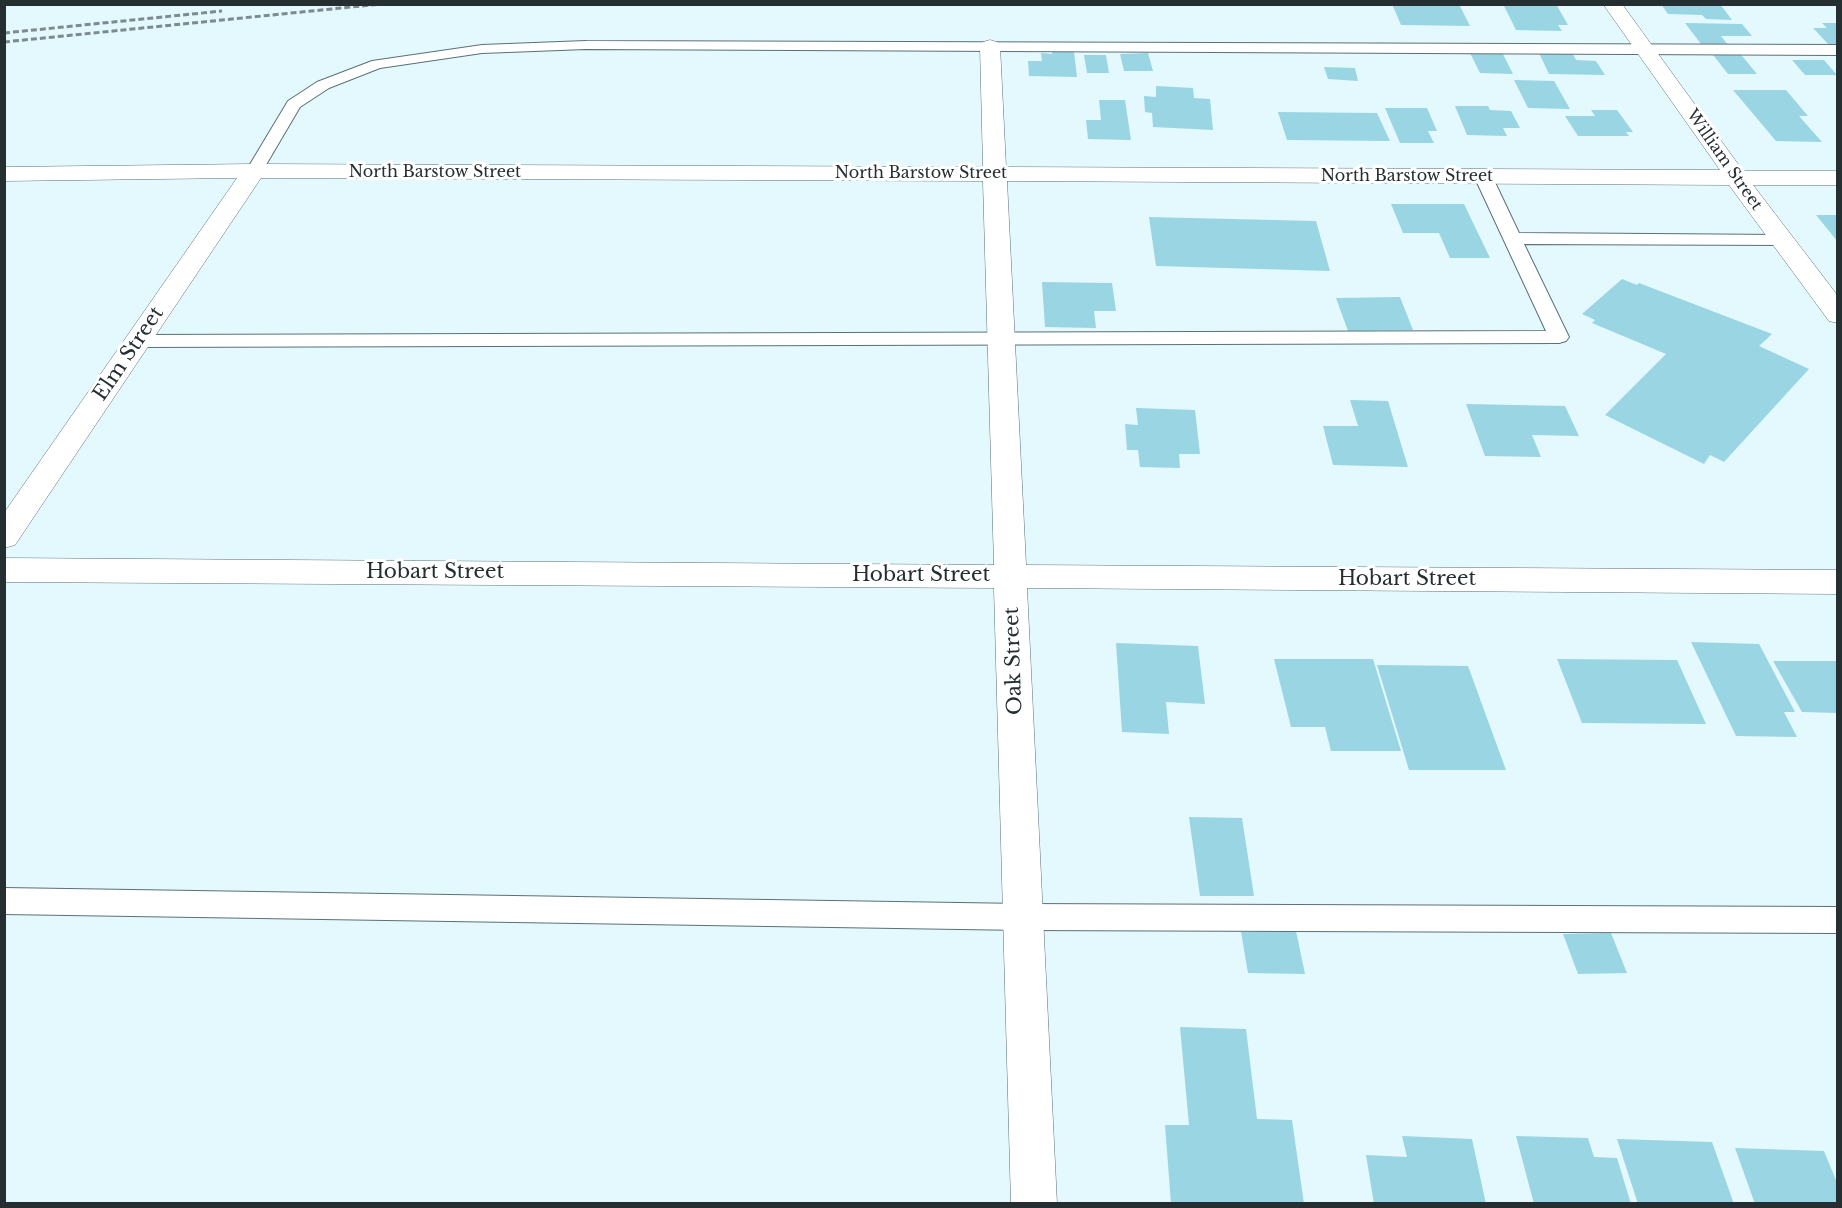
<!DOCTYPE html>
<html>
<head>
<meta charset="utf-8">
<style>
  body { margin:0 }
  #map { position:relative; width:1842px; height:1208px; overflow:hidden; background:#e4f9fe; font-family:"Libre Baskerville",serif }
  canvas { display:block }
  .frame { position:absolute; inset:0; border:6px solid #252f31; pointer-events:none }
</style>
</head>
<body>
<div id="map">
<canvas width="1842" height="1208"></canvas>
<div class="frame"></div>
</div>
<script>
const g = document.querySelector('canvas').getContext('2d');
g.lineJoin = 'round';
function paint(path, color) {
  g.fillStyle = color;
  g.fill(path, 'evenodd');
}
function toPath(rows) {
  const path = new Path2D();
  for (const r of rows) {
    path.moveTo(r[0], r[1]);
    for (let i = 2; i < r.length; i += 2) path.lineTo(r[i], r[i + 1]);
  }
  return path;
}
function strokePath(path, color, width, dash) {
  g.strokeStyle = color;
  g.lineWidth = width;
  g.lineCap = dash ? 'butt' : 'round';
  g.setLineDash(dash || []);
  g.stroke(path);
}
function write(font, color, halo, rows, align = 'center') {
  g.font = font + ' "Libre Baskerville",serif';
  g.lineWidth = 6;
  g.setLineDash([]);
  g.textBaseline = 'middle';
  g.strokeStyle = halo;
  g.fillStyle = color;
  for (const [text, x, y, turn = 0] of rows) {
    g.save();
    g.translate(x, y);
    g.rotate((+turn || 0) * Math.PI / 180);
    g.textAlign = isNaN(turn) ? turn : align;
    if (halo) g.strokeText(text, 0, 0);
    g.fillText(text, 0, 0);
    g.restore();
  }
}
paint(toPath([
  [1392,4,1459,4,1470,26,1401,25],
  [1503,4,1556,4,1568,25,1558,25,1562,31,1516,30],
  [1661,4,1720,4,1732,20,1706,19,1702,15,1668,14],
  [1685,23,1742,24,1752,36,1721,36,1728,45,1701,44],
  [1822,23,1838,23,1838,45,1829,45,1813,28,1827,28],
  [1710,51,1738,51,1757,74,1728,74],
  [1052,52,1074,52,1077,77,1029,76,1028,61,1042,61,1041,53,1052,54],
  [1148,53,1153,71,1124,71,1120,54],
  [1470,53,1503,54,1513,74,1480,73],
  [1539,53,1573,54,1576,60,1596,61,1605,75,1549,74],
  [1084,55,1106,55,1109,73,1087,73],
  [1792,60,1824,60,1837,75,1805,75],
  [1324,67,1355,68,1358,81,1328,79],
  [1514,80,1554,81,1570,109,1528,108],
  [1156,86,1193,88,1194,98,1210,99,1213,130,1153,127,1152,113,1145,112,1144,96,1156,97],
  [1733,90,1786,90,1808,116,1799,116,1822,142,1776,141],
  [1099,100,1125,100,1131,140,1088,139,1086,120,1101,120],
  [1455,106,1488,106,1490,110,1511,111,1520,128,1503,128,1507,136,1467,135],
  [1385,108,1427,108,1437,131,1428,131,1434,143,1400,143],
  [1591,110,1617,110,1633,132,1626,132,1629,136,1578,136,1565,116,1595,116],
  [1278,112,1377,113,1390,141,1287,140],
  [1391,204,1464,204,1490,258,1450,258,1439,233,1403,233],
  [1816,215,1838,215,1838,242],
  [1149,217,1316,221,1330,271,1156,266],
  [1622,279,1637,285,1639,283,1772,334,1759,346,1809,369,1724,462,1710,455,1704,464,1605,415,1666,354,1592,323,1595,320,1582,314],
  [1042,282,1112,283,1116,311,1094,311,1096,328,1045,327],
  [1400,297,1413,330,1348,331,1336,298],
  [1350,400,1388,401,1408,467,1333,465,1323,426,1358,426],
  [1466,404,1565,406,1579,436,1532,435,1541,457,1485,456],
  [1136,408,1195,410,1200,454,1179,454,1180,468,1140,467,1138,450,1127,450,1125,424,1138,425],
  [1691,642,1759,644,1795,712,1784,712,1797,737,1736,736],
  [1116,643,1198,646,1205,704,1166,702,1169,734,1122,732],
  [1274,659,1373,659,1401,751,1331,751,1325,727,1291,727],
  [1557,659,1677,660,1706,724,1582,723],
  [1773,661,1838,661,1838,713,1802,712],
  [1377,665,1468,666,1506,770,1409,770],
  [1189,817,1242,818,1254,896,1200,896],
  [1296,931,1305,974,1248,973,1241,932],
  [1611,933,1627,973,1578,974,1563,934],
  [1180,1027,1246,1029,1257,1119,1292,1120,1304,1204,1171,1204,1165,1125,1189,1125],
  [1402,1136,1472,1139,1486,1204,1374,1204,1366,1155,1407,1157],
  [1516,1136,1588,1138,1594,1157,1617,1158,1631,1204,1534,1204],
  [1617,1139,1712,1142,1734,1204,1638,1204],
  [1735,1148,1824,1151,1838,1185,1838,1204,1755,1204]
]), '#9ad5e3');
const service = toPath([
  [586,41,1838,45,1838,55,586,49,482,53,380,68,329,88,300,107,260,175,254,176,248,175,246,171,288,101,317,82,372,61,482,45,586,41],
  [1483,171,1489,172,1492,176,1519,233,1782,235,1788,236,1791,240,1788,244,1782,245,1524,244,1569,337,1566,341,1559,343,138,347,131,345,128,341,131,337,138,335,1546,331,1474,176,1477,172,1483,171],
  [4,888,1023,904,1838,907,1838,933,1023,930,4,914,4,888]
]);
const minor = toPath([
  [1603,4,1622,4,1743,171,1838,171,1838,185,1753,185,1838,296,1838,323,1829,321,1729,185,1007,181,1026,565,1838,570,1838,594,1027,588,1057,1204,1011,1204,994,588,4,582,4,558,994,565,983,181,261,178,15,545,4,548,4,513,237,178,4,181,4,167,254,164,983,167,980,46,983,42,990,40,997,42,1000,46,1006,167,1720,170,1603,4]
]);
strokePath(service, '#597076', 2);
strokePath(minor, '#597076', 1);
paint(service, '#fff');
paint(minor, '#fff');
strokePath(toPath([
  [4,33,222,11],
  [4,42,381,4]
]), '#7c8b8e', 3, [6, 3]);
write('16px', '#252f31', '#fff', [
  ["William Street",1724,160,55],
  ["North Barstow Street",435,172],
  ["North Barstow Street",921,173],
  ["North Barstow Street",1407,176]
]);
write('20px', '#252f31', '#fff', [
  ["Elm Street",129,354,-56],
  ["Hobart Street",435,572],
  ["Hobart Street",921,575],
  ["Hobart Street",1407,579],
  ["Oak Street",1014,661,-92]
]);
</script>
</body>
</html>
